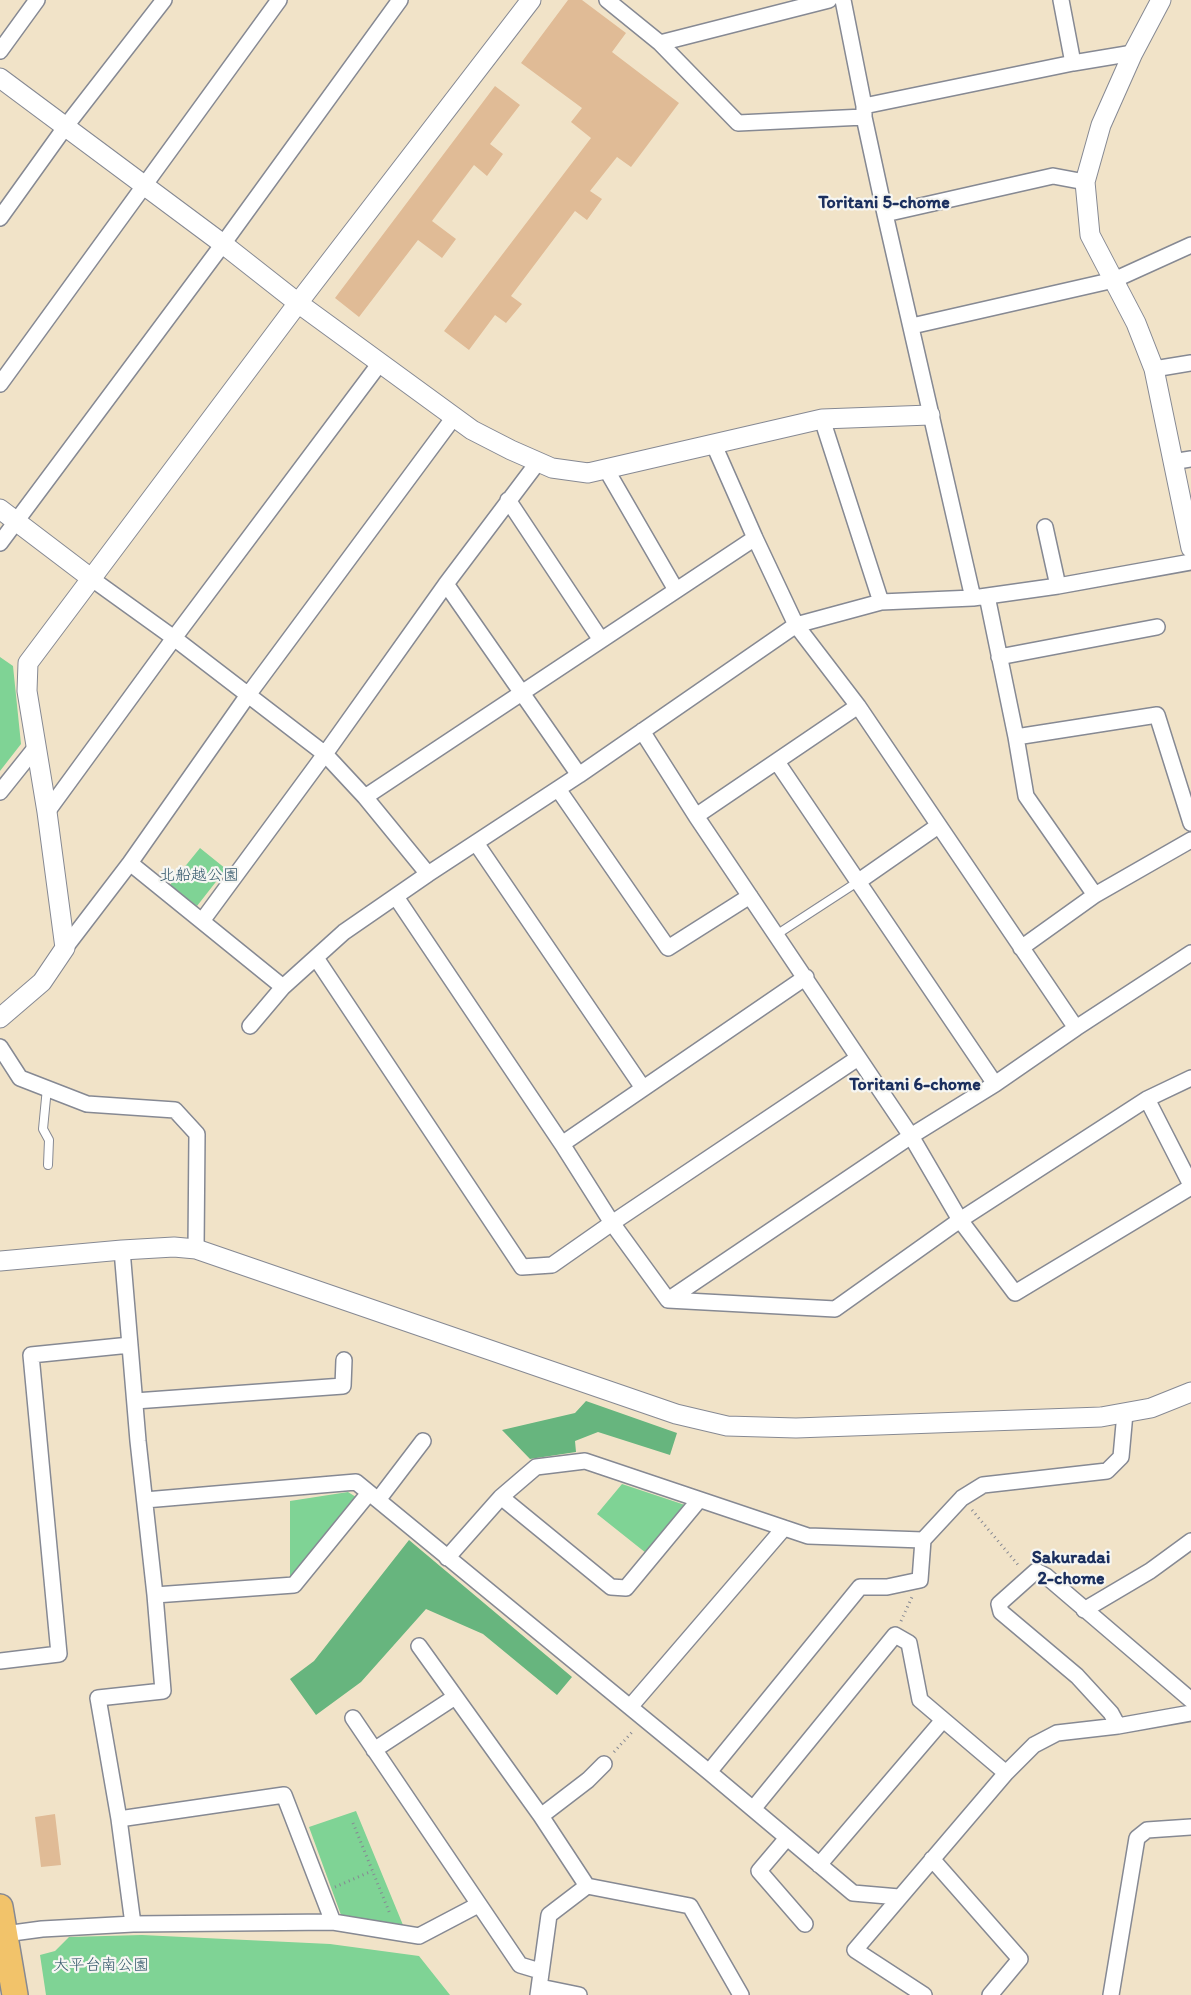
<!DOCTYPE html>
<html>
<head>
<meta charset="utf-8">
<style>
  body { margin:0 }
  canvas { display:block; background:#f1e3c8 }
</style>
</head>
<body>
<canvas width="1191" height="1995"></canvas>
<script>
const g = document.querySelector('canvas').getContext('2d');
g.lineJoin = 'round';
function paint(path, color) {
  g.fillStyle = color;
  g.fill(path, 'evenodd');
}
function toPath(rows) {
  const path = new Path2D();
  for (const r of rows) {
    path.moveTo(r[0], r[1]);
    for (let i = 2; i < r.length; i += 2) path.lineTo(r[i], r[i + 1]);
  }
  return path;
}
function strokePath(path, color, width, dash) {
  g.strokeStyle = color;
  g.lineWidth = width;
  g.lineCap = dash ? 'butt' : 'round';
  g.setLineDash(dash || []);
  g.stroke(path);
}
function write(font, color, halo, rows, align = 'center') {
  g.font = font + ' Itim,"Klee One",sans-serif';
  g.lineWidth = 4.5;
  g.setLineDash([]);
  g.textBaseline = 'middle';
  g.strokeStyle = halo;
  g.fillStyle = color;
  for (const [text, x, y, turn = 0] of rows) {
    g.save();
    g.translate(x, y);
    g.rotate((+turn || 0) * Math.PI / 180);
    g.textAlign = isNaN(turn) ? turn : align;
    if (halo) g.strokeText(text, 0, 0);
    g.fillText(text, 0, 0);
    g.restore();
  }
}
paint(toPath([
  [0,657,13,666,21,744,0,771],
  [200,848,226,869,197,906,170,885],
  [622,1484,685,1505,646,1553,597,1514],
  [348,1492,356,1497,290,1578,290,1501],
  [356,1811,403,1925,341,1915,309,1827],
  [142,1935,330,1944,419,1956,450,1995,46,1995,40,1955,55,1951,69,1937]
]), '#7fd395');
paint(toPath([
  [586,1401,677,1433,670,1455,598,1432,575,1441,576,1452,530,1459,502,1430,575,1413],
  [409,1540,572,1677,557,1695,483,1634,426,1609,361,1682,316,1715,290,1679,314,1661]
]), '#67b57e');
paint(toPath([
  [568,0,582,0,626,33,612,52,679,103,631,167,617,157,590,191,602,199,587,220,575,211,511,296,522,304,506,323,495,315,469,350,444,331,591,138,571,122,582,108,521,63],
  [495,86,520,105,490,144,503,154,487,176,474,165,432,221,456,239,442,258,418,240,359,317,335,298],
  [55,1814,61,1865,41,1867,35,1817]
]), '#e0bb96');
const service = toPath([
  [776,935,859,881],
  [47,1088,43,1129,49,1140,48,1165]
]);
const minor = toPath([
  [607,0,660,43,738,123,864,117],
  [843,0,864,106,864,117,885,214,973,598],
  [1061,0,1073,63],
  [660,43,829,0],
  [0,51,37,0],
  [864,106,1073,63,1133,53],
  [885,214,1053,176,1085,182],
  [0,218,66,126,164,0],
  [912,326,1114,280,1191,245],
  [1154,369,1191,363],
  [0,384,279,0],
  [822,419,881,602],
  [714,445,755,538,796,625,858,706,1076,1028,1191,953],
  [1172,462,1191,459],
  [606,469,676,590],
  [508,500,601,640],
  [1045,527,1058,586],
  [0,543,223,244,400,0],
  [92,579,174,638,325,754,365,797,428,874],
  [446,584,579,775],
  [987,596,1016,737,1026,796,1095,895],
  [999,657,1157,627],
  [642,731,696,816,911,1136,960,1220,1015,1293,1191,1187],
  [1016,737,1157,715,1191,823],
  [777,762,995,1084],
  [558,789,668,948,750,896],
  [0,792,36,747],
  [365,797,755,538],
  [47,812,174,638,380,363],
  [696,816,858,706],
  [476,843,643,1088],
  [130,863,283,987],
  [859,881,938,826],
  [396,897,562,1144,612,1223,668,1300,835,1309,960,1220,1147,1099,1191,1078],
  [202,921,325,754,446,584,538,462],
  [65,948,130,863,248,695,454,417],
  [1021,948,1095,895,1191,840],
  [316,958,522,1267,552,1265,612,1223,858,1058],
  [250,1026,283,987,344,932,428,874,579,775,796,625,881,602,973,598,1058,586,1191,562],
  [0,1047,20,1078,87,1104,175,1110,197,1134,196,1249],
  [1147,1099,1191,1185],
  [562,1144,806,977],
  [122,1250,138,1441,155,1595,163,1691,98,1698,119,1819,133,1924],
  [668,1300,911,1136,995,1084,1076,1028],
  [135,1401,343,1386,344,1360],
  [501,1497,611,1587,626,1588,699,1500],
  [145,1500,356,1482,709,1772,853,1893,899,1897],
  [378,1500,423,1441],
  [447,1558,501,1497,536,1467,585,1461,808,1536,923,1540,962,1498,983,1485,1107,1471,1121,1457,1125,1413],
  [155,1595,294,1585,369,1493],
  [1084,1610,1150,1571,1191,1541],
  [419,1646,541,1816,587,1886,690,1906,741,1995],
  [0,1661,59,1654,31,1355,130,1345],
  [630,1707,784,1528],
  [353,1718,520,1965,540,1971],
  [1118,1726,1111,1713,1077,1676,1001,1612,999,1604,1036,1571,1046,1576,1191,1700],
  [374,1750,455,1697],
  [709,1772,860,1587,887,1587,920,1580,923,1540],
  [753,1809,895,1635,909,1643,920,1700,1006,1773],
  [541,1816,588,1780,604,1764],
  [119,1819,284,1795,333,1922],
  [787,1838,759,1871,805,1924],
  [932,1859,1020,1959,990,1995],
  [819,1865,943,1720],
  [5,1934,42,1929,133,1924,333,1922,419,1936,478,1905],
  [540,1987,579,1995],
  [538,1995,549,1915,587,1886],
  [924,1995,855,1950,1006,1773,1034,1745,1057,1733,1118,1726,1191,1713],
  [1111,1995,1137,1838,1147,1830,1191,1827]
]);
const tertiary = toPath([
  [1161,0,1133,53,1101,125,1085,182,1090,235,1136,323,1154,369,1191,548],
  [0,78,223,244,298,303,472,430,511,450,552,468,588,473,822,419,930,415],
  [0,509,92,579],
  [0,1018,42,982,65,948,47,812,27,691,28,663,298,303,531,0],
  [0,1261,122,1250,174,1247,196,1249,676,1414,727,1426,796,1428,1101,1417,1151,1408,1191,1392]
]);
const trunk = toPath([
  [0,1907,15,1995]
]);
strokePath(service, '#868993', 10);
strokePath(minor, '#868993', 18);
strokePath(tertiary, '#868993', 21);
strokePath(trunk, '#868993', 28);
strokePath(toPath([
  [972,1510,1019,1566],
  [901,1621,912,1597],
  [614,1752,633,1731],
  [353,1823,390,1914],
  [335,1887,372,1871]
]), '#868993', 3, [1, 4]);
strokePath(service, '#fff', 8);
strokePath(minor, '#fff', 15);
strokePath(tertiary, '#fff', 19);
strokePath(trunk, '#f2c36a', 25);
write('16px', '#34586c', '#f6f6f2', [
  ["北船越公園",199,876],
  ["大平台南公園",101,1966]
]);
write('bold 18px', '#1b2f5e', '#f6f6f2', [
  ["Toritani 5-chome",884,203],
  ["Toritani 6-chome",915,1085],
  ["Sakuradai",1071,1558],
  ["2-chome",1071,1579]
]);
</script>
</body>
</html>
